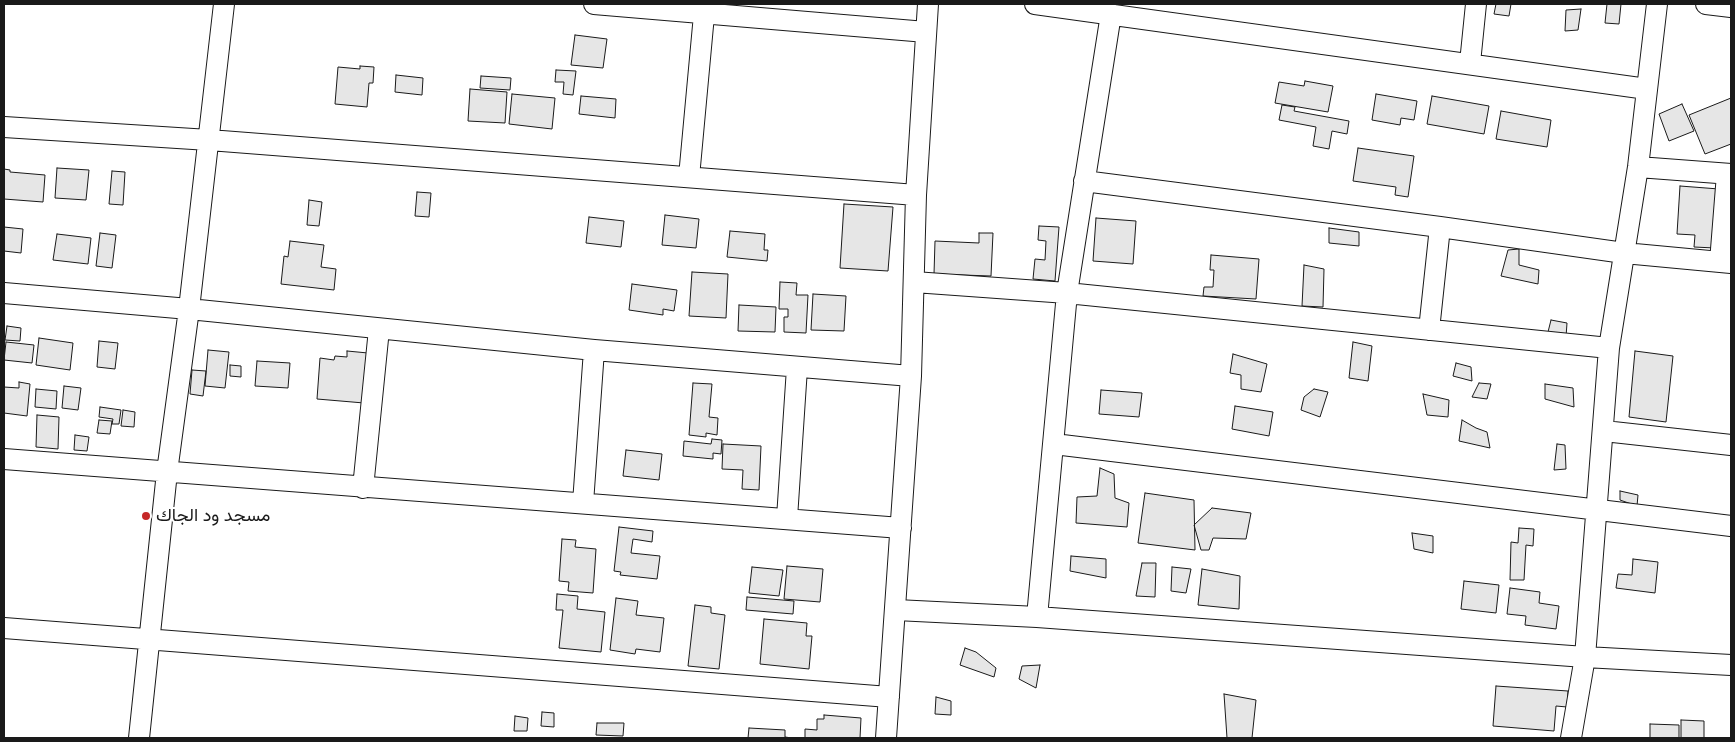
<!DOCTYPE html>
<html>
<head>
<meta charset="utf-8">
<style>
  body { margin:0 }
  #map { position:relative; width:1735px; height:742px; overflow:hidden; background:#fff; font-family:"Times New Roman",serif }
  canvas { display:block }
  .frame { position:absolute; inset:0; border:5px solid #1a1a1a; pointer-events:none }
</style>
</head>
<body>
<div id="map">
<canvas width="1735" height="742"></canvas>
<div class="frame"></div>
</div>
<script>
const g = document.querySelector('canvas').getContext('2d');
g.lineJoin = 'round';
function paint(path, color) {
  g.fillStyle = color;
  g.fill(path, 'evenodd');
}
function toPath(rows) {
  const path = new Path2D();
  for (const r of rows) {
    path.moveTo(r[0], r[1]);
    for (let i = 2; i < r.length; i += 2) path.lineTo(r[i], r[i + 1]);
  }
  return path;
}
function strokePath(path, color, width, dash) {
  g.strokeStyle = color;
  g.lineWidth = width;
  g.lineCap = dash ? 'butt' : 'round';
  g.setLineDash(dash || []);
  g.stroke(path);
}
function write(font, color, halo, rows, align = 'center') {
  g.font = font + ' "Times New Roman",Vazirmatn,serif';
  g.lineWidth = 4;
  g.setLineDash([]);
  g.textBaseline = 'middle';
  g.strokeStyle = halo;
  g.fillStyle = color;
  for (const [text, x, y, turn = 0] of rows) {
    g.save();
    g.translate(x, y);
    g.rotate((+turn || 0) * Math.PI / 180);
    g.textAlign = isNaN(turn) ? turn : align;
    if (halo) g.strokeText(text, 0, 0);
    g.fillText(text, 0, 0);
    g.restore();
  }
}
const building = toPath([
  [1496,4,1511,4,1509,16,1494,14,1496,4],
  [1607,4,1621,4,1619,24,1605,23,1607,4],
  [1581,9,1578,30,1565,31,1566,10,1581,9],
  [575,35,607,39,603,68,571,65,575,35],
  [360,66,374,67,373,83,369,83,367,107,335,104,338,67,360,69,360,66],
  [556,70,576,71,573,95,563,94,564,82,555,82,556,70],
  [396,75,423,78,422,95,395,92,396,75],
  [481,76,511,78,510,90,480,88,481,76],
  [1305,81,1333,86,1328,112,1275,103,1279,82,1304,86,1305,81],
  [470,89,507,92,505,123,468,121,470,89],
  [512,94,555,98,552,129,509,124,512,94],
  [1376,94,1417,101,1414,120,1401,118,1400,125,1372,120,1376,94],
  [581,96,616,99,615,118,579,114,581,96],
  [1432,96,1489,106,1484,134,1427,124,1432,96],
  [1731,98,1731,144,1705,154,1689,115,1731,98],
  [1682,104,1694,131,1669,141,1659,114,1682,104],
  [1282,105,1295,107,1294,111,1349,121,1347,134,1332,131,1329,149,1313,146,1316,127,1279,120,1282,105],
  [1501,111,1551,120,1547,147,1496,139,1501,111],
  [1358,148,1414,156,1408,197,1395,195,1396,187,1353,181,1358,148],
  [57,168,89,170,86,200,55,198,57,168],
  [4,169,10,170,10,172,45,175,43,202,4,199,4,169],
  [112,171,125,172,123,205,109,204,112,171],
  [1680,186,1719,189,1715,248,1694,247,1695,235,1677,234,1680,186],
  [417,192,431,193,429,217,415,216,417,192],
  [309,200,322,202,319,226,307,225,309,200],
  [844,204,893,207,888,271,840,268,844,204],
  [665,215,699,219,696,248,662,245,665,215],
  [589,217,624,221,621,247,586,243,589,217],
  [1096,218,1136,221,1133,264,1093,261,1096,218],
  [1039,226,1059,227,1055,281,1033,279,1035,259,1045,260,1046,241,1038,240,1039,226],
  [4,227,23,229,21,253,4,251,4,227],
  [1329,228,1359,232,1359,246,1329,243,1329,228],
  [730,231,765,234,764,250,768,250,767,261,727,257,730,231],
  [100,233,116,235,112,268,96,266,100,233],
  [979,233,993,233,991,276,934,274,935,241,979,243,979,233],
  [57,234,91,238,88,264,53,260,57,234],
  [290,241,324,245,321,267,336,269,334,290,281,284,284,256,288,257,290,241],
  [1519,249,1519,265,1539,270,1538,284,1501,276,1508,250,1519,249],
  [1211,255,1259,259,1256,299,1203,296,1204,287,1213,287,1214,270,1210,270,1211,255],
  [1304,265,1324,269,1323,307,1302,306,1304,265],
  [692,272,728,274,726,318,689,316,692,272],
  [780,282,797,283,796,295,808,295,806,333,784,332,784,317,788,317,788,309,779,309,780,282],
  [632,284,677,290,674,311,663,309,663,315,629,310,632,284],
  [813,294,846,296,844,331,811,330,813,294],
  [739,305,776,307,775,332,738,331,739,305],
  [1551,320,1567,323,1566,337,1548,332,1551,320],
  [7,326,21,328,20,341,5,340,7,326],
  [39,338,73,343,70,370,36,365,39,338],
  [99,341,118,343,115,369,97,367,99,341],
  [6,342,34,345,32,363,4,360,6,342],
  [1353,342,1372,346,1368,381,1349,378,1353,342],
  [208,350,229,352,225,388,205,386,208,350],
  [347,351,368,353,364,403,317,399,320,358,334,360,335,356,347,357,347,351],
  [1635,351,1673,356,1666,422,1629,417,1635,351],
  [1233,354,1267,364,1261,392,1241,389,1241,375,1230,373,1233,354],
  [257,361,290,363,288,388,255,386,257,361],
  [1456,363,1471,367,1472,381,1453,376,1456,363],
  [230,365,241,366,241,377,230,376,230,365],
  [192,370,206,371,203,396,190,394,192,370],
  [19,382,30,384,27,416,4,413,4,387,19,388,19,382],
  [693,383,712,384,709,417,718,418,717,435,706,433,706,437,689,435,693,383],
  [1479,383,1491,384,1487,399,1472,397,1479,383],
  [1545,384,1573,388,1574,407,1545,399,1545,384],
  [64,386,81,388,78,410,62,408,64,386],
  [36,389,57,391,56,409,35,407,36,389],
  [1314,389,1328,392,1320,417,1301,410,1304,397,1314,389],
  [1101,390,1142,393,1139,417,1099,414,1101,390],
  [1423,394,1449,400,1448,417,1427,415,1423,394],
  [1235,406,1273,412,1269,436,1232,429,1235,406],
  [100,407,121,410,119,424,112,424,113,419,99,417,100,407],
  [123,410,135,412,134,427,121,426,123,410],
  [37,415,59,417,58,449,36,447,37,415],
  [99,420,112,421,110,434,97,433,99,420],
  [1462,420,1476,428,1487,432,1490,448,1459,441,1462,420],
  [75,435,89,437,87,451,74,450,75,435],
  [712,439,722,440,721,454,713,453,713,459,683,456,684,441,711,444,712,439],
  [723,444,761,446,759,490,742,489,743,470,722,469,723,444],
  [1557,444,1565,445,1566,469,1554,470,1557,444],
  [626,450,662,454,659,480,623,476,626,450],
  [1100,468,1114,474,1115,498,1129,503,1127,527,1076,523,1077,497,1097,496,1100,468],
  [1620,491,1638,495,1637,506,1620,500,1620,491],
  [1145,493,1194,500,1195,550,1138,543,1145,493],
  [1212,508,1251,513,1246,539,1213,538,1209,550,1201,550,1194,525,1212,508],
  [619,527,653,531,652,542,633,539,631,553,660,556,657,579,620,575,621,572,614,571,619,527],
  [1519,528,1534,529,1533,546,1526,545,1524,580,1510,580,1511,542,1518,543,1519,528],
  [1412,533,1433,536,1433,553,1414,549,1412,533],
  [562,539,576,540,575,547,596,549,593,593,568,591,569,582,559,581,562,539],
  [1071,556,1106,559,1106,578,1070,571,1071,556],
  [1633,559,1658,562,1655,593,1616,588,1618,574,1632,575,1633,559],
  [1142,563,1156,563,1155,597,1136,596,1142,563],
  [787,566,823,569,820,602,784,599,787,566],
  [752,567,783,570,779,596,749,593,752,567],
  [1172,567,1191,569,1186,593,1171,591,1172,567],
  [1202,569,1240,576,1239,609,1198,605,1202,569],
  [1464,581,1499,585,1496,613,1461,609,1464,581],
  [1510,588,1540,592,1539,603,1559,606,1556,629,1525,625,1526,616,1507,614,1510,588],
  [557,594,578,596,577,609,605,612,601,652,559,648,563,610,556,610,557,594],
  [747,597,794,601,793,614,746,610,747,597],
  [616,598,638,601,636,615,664,618,660,652,636,649,635,654,610,650,616,598],
  [695,605,711,607,711,613,725,615,719,669,688,666,695,605],
  [764,619,807,623,806,636,812,636,809,669,760,664,764,619],
  [965,648,976,652,996,668,994,677,960,665,965,648],
  [1040,665,1036,688,1019,679,1022,666,1040,665],
  [1496,686,1568,691,1567,707,1556,706,1554,731,1493,726,1496,686],
  [1224,694,1256,700,1252,738,1227,738,1224,694],
  [936,697,951,701,951,715,935,714,936,697],
  [542,712,554,713,554,727,541,726,542,712],
  [824,715,861,718,860,738,805,738,805,729,817,730,817,719,824,719,824,715],
  [515,716,528,718,527,731,514,731,515,716],
  [1681,720,1704,721,1704,738,1681,738,1681,720],
  [597,723,624,723,623,736,596,735,597,723],
  [1650,724,1679,725,1679,738,1650,738,1650,724],
  [749,728,785,730,785,737,792,738,748,738,749,728]
]);
paint(building, '#e6e6e6');
strokePath(building, '#1a1a1a', 1);
const street = toPath([
  [594,4,926,32],
  [1035,4,1647,89],
  [1706,4,1731,7],
  [1470,63,1476,4],
  [4,127,209,140,916,195],
  [1638,167,1731,174],
  [689,177,705,4],
  [1084,181,1440,227,1624,253,1731,263],
  [1720,262,1727,174],
  [914,282,1067,293,1609,348],
  [4,293,189,309,594,350,911,376],
  [1429,330,1440,227],
  [1604,431,1731,445],
  [1054,444,1731,526],
  [4,459,901,528],
  [363,488,379,329],
  [583,503,594,350],
  [787,518,797,368],
  [896,610,1037,617,1585,657,1731,665],
  [1037,617,1067,293,1111,14],
  [4,628,889,697],
  [139,738,167,472,189,309,224,4],
  [886,738,911,376,916,195,928,4],
  [1571,738,1585,657,1609,348,1638,167,1657,4]
]);
strokePath(street, '#1a1a1a', 22);
strokePath(street, '#fff', 20);
for (const [x, y, r, color] of [
  [146,516,5,"#c62828"]
]) {
  const dot = new Path2D();
  dot.arc(x, y, r, 0, 2 * Math.PI);
  g.fillStyle = color;
  g.fill(dot);
  strokePath(dot, '#fff', 2);
}
write('18px', '#1a1a1a', '#fff', [
  ["مسجد ود الجاك",156,516]
], 'left');
</script>
</body>
</html>
